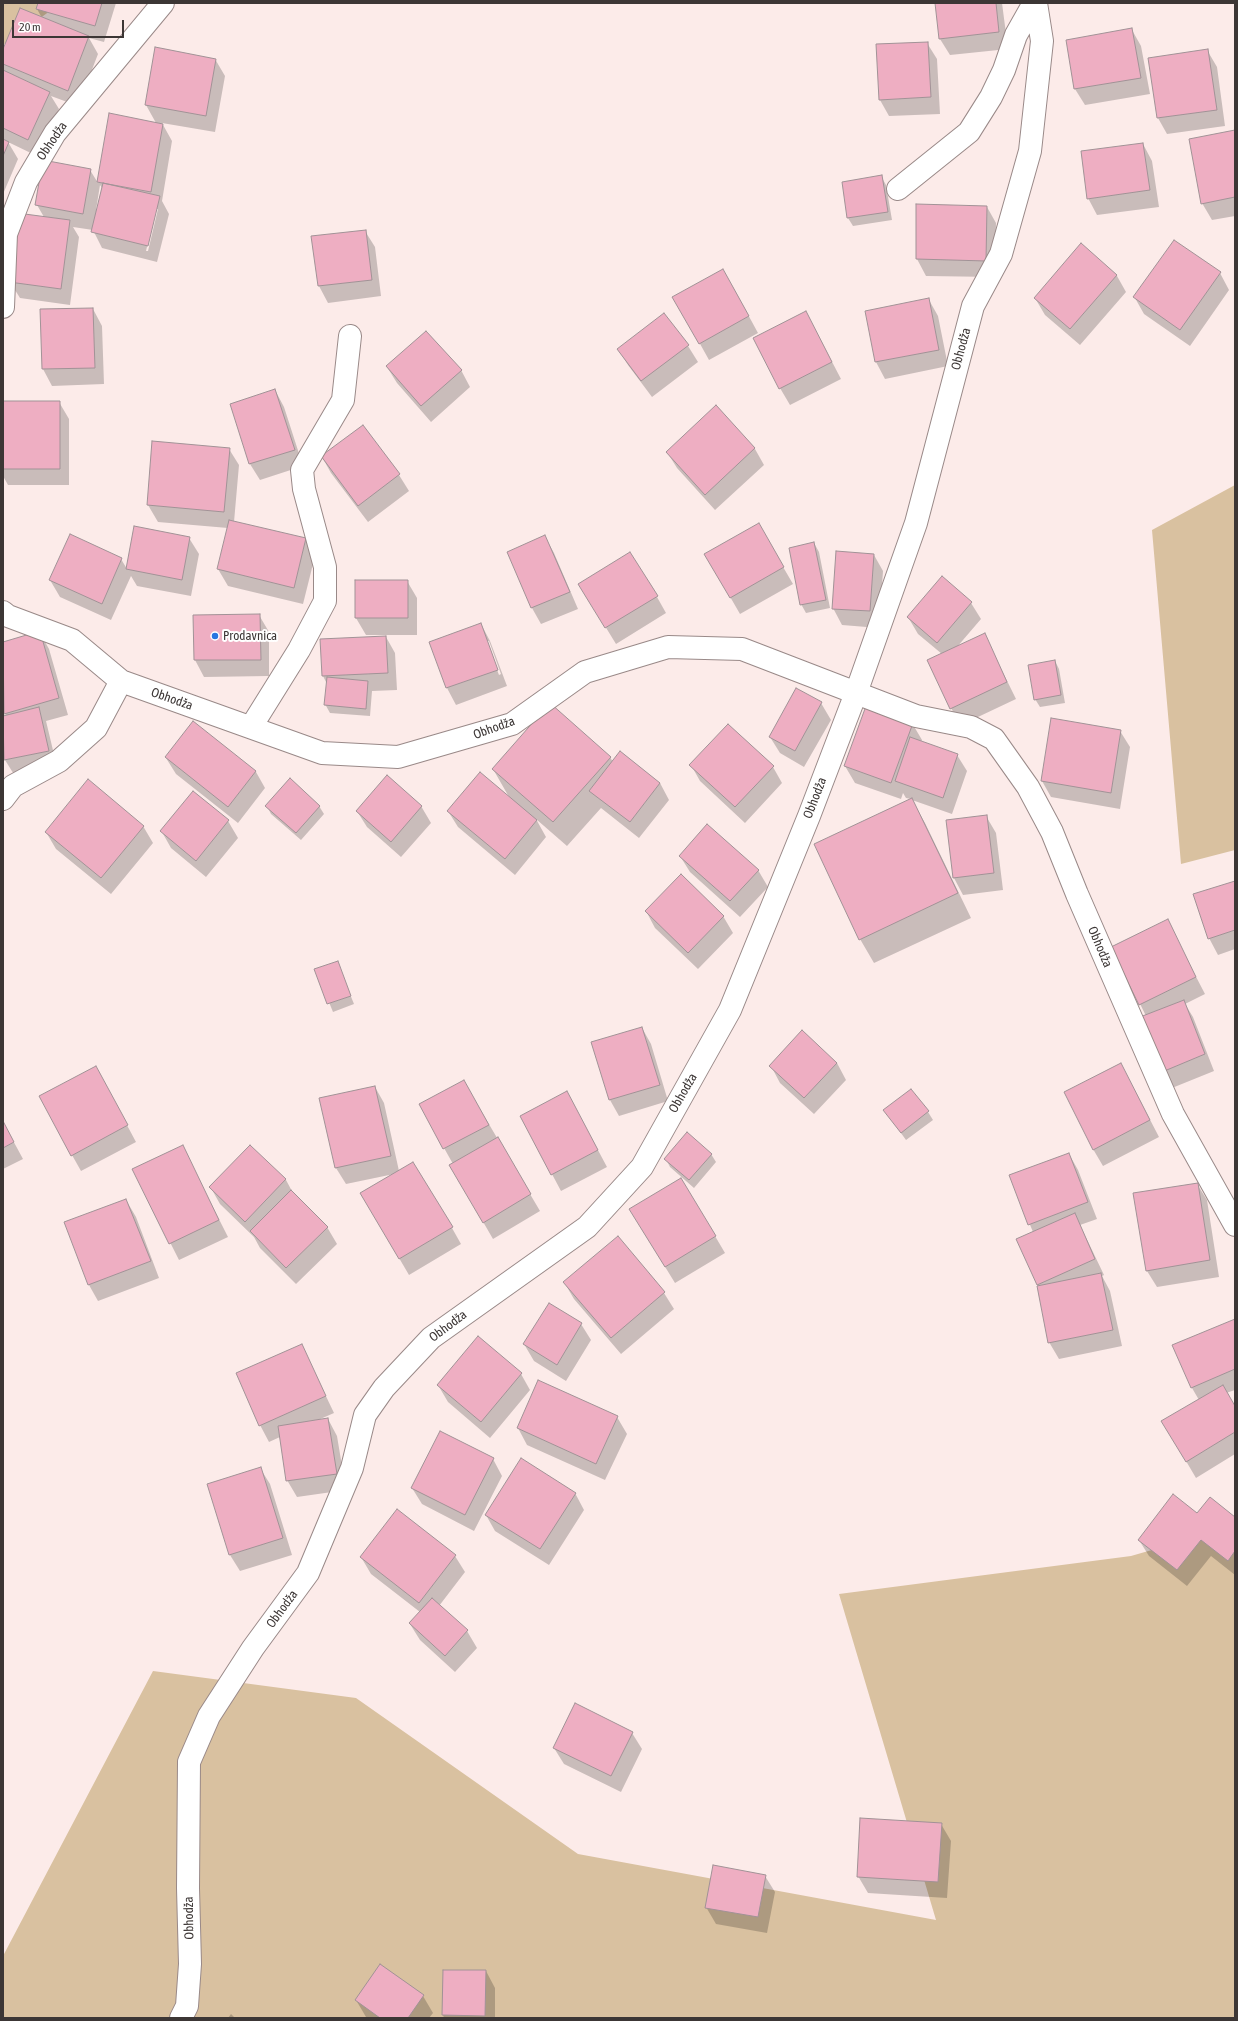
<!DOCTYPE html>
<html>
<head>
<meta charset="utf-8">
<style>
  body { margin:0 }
  #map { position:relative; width:1238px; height:2021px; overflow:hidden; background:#fcebe9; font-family:"Asap Condensed",sans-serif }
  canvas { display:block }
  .frame { position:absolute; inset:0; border:4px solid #3c3635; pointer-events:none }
  .scale { position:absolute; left:12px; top:20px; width:112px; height:18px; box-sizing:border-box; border:2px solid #3c3635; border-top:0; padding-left:5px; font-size:12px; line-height:14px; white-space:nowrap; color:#3c3635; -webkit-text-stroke:3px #fff; paint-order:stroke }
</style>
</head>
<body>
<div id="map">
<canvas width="1238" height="2021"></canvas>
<div class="frame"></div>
<div class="scale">20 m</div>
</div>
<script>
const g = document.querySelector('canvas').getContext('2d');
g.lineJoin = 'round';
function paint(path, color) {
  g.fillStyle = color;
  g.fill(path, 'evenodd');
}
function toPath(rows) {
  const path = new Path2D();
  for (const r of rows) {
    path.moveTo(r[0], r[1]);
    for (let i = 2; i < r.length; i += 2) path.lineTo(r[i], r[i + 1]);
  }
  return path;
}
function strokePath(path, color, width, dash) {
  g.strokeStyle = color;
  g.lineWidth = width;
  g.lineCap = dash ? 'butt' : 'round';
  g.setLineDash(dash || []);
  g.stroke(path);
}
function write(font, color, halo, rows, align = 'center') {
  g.font = font + ' "Asap Condensed",sans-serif';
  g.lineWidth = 4;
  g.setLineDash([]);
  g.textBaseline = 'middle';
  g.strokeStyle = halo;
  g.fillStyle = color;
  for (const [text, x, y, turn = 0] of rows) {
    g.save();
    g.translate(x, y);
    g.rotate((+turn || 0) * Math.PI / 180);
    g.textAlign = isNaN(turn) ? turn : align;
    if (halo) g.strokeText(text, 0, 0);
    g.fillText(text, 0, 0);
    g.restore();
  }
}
paint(toPath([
  [3,3,61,3,3,45],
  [1235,485,1235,850,1181,864,1152,530],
  [1235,1526,1235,2018,3,2018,3,1956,153,1671,356,1698,578,1854,936,1920,839,1594,1131,1556]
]), '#d9c1a0');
paint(toPath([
  [39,3,116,3,104,42,89,38,98,54,78,106,51,96,59,109,37,156,8,142,18,159,3,194,3,51,42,18,37,9],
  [936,3,1002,3,1008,49,950,55,940,39],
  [1132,30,1141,46,1150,94,1085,105,1075,89,1067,40],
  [927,43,937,59,940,114,889,116,880,100],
  [155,49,215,59,225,76,215,132,162,123,172,141,162,201,169,214,157,262,102,248,93,230,73,227,79,237,70,305,20,298,10,282,44,217,37,205,90,170,98,183,110,114,156,123,146,105],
  [100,185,102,188,97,210,96,210],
  [156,209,158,209,148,251,146,251],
  [1207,50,1217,67,1225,126,1167,134,1158,118],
  [1235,131,1235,216,1212,220,1202,203],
  [1143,144,1152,161,1159,207,1097,215,1088,198],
  [881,176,886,185,892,220,853,226,848,218,843,182],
  [917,205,987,207,996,223,995,277,926,276,917,259],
  [365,231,375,247,381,296,328,303,319,286,313,237],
  [1082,245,1117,276,1126,292,1080,345,1045,315,1035,298],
  [1220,273,1229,290,1190,346,1144,314,1135,298],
  [733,287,758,333,709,360,674,297],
  [929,300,938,316,948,366,885,379,876,362,866,312],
  [93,309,102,326,104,384,52,386,43,369],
  [806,312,841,379,790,405,780,388],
  [664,314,688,346,698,362,652,397,628,365,618,349],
  [387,367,461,370,470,387,431,422,397,383],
  [275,390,284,407,303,466,260,480,250,464,231,404],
  [3,402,59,402,69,419,69,485,8,485,3,476],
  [716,407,755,449,764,465,715,510,677,468,667,452],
  [362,426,399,475,409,491,368,522,331,473,322,457],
  [153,442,229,449,239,465,234,522,305,539,315,556,303,604,228,586,218,569,228,528,158,522,148,505],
  [758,524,793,584,740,614,706,555],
  [545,537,554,553,578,609,541,624,532,608,508,552],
  [189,538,199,554,191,596,137,586,131,576,111,620,60,597,50,580,121,559,127,569],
  [814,543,819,552,830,608,806,613,801,604],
  [874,555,883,571,879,628,842,625,833,608],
  [942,577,971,603,981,619,957,647,984,634,1016,699,961,725,951,708,942,654,918,634,908,617],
  [356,581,407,581,417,598,417,635,366,635,356,618],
  [657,597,666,613,616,644,589,600],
  [259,615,269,632,269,676,204,677,195,660,194,616],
  [481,624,490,641,507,686,456,705,447,688,430,643],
  [486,641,489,641,501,674,499,675],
  [40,633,49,649,68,715,46,721,57,767,15,776,5,760,3,750,3,717,6,716,3,707,3,643],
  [386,637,395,653,397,690,372,691,370,716,330,713,325,704,327,684,323,676,321,640],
  [1055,661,1059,669,1065,703,1040,707,1035,699],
  [821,703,831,720,804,767,780,753,770,737],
  [193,723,256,772,265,788,238,823,176,774,166,758],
  [912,723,922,740,921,742,957,755,967,771,952,814,912,800,925,823,971,918,874,963,860,939,911,799,906,798,903,793,901,799,855,783,845,766],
  [1120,731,1130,747,1120,809,1051,797,1042,781],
  [610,757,613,762,660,783,669,800,639,838,601,808,567,846,536,819,546,837,515,875,458,827,448,811,509,797,493,769],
  [691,765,773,767,782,783,745,823,700,781],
  [193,793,228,821,238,838,206,877,171,848,162,832],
  [267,806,319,806,324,814,301,840,271,814],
  [421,806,431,823,401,857,367,827,357,811],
  [986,816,996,833,1003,890,963,895,954,878,947,821],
  [143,826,153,843,111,894,56,849,46,832],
  [680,856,758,870,768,887,740,917,690,872],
  [1235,882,1235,949,1218,955,1209,938],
  [646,911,723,916,733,933,698,969,655,928],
  [1167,921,1205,994,1185,1004,1193,1017,1214,1071,1172,1088,1146,1016,1112,947],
  [337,962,354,1004,333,1012,316,970],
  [642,1028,651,1044,668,1101,619,1116,610,1100],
  [837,1063,846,1080,814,1114,780,1083,771,1066],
  [1130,1081,1159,1137,1103,1166,1093,1149],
  [105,1084,136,1142,81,1171,72,1155],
  [375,1087,384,1103,399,1171,452,1228,461,1244,409,1275,361,1193,394,1174,346,1184,336,1168],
  [473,1097,540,1211,493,1239,460,1182,453,1164,420,1105],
  [576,1109,607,1167,561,1191,521,1116],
  [885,1111,928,1112,933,1120,906,1140],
  [3,1122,23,1159,3,1169],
  [182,1146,228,1237,179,1260,133,1169],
  [250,1146,286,1180,293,1193,327,1227,337,1244,296,1284,260,1248,254,1237,220,1204,211,1188],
  [711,1154,716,1162,694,1188,670,1167,666,1159],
  [1069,1154,1078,1170,1097,1219,1080,1225,1104,1275,1102,1276,1110,1291,1122,1346,1059,1359,1049,1342,1037,1284,1033,1232,1010,1176],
  [1197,1184,1207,1200,1219,1277,1157,1287,1147,1271],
  [126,1200,136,1217,159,1278,98,1301,89,1285],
  [640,1226,715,1236,725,1253,675,1283],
  [618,1238,664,1293,674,1309,621,1354,574,1299,564,1282],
  [549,1304,581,1324,591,1340,566,1381,534,1361,524,1344],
  [1235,1320,1235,1390,1226,1393,1235,1408,1235,1454,1196,1478,1163,1422,1199,1400,1192,1388],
  [302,1346,334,1413,318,1420,328,1419,337,1436,346,1490,297,1497,287,1480,280,1437,269,1442,260,1425],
  [521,1374,530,1390,490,1438,448,1402,438,1385],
  [617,1417,627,1434,605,1480,527,1445,518,1428],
  [493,1459,502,1476,474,1531,422,1504,412,1488],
  [260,1468,270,1484,292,1555,240,1571,230,1555,208,1484],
  [575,1493,584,1510,549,1565,495,1531,486,1515],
  [1197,1514,1235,1518,1235,1575,1211,1556,1187,1586,1149,1556,1139,1540],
  [455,1556,465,1572,439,1606,467,1631,477,1648,455,1672,420,1640,410,1624,420,1612,371,1574,361,1557],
  [632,1733,642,1749,621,1792,564,1764,554,1748],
  [941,1824,951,1841,947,1898,868,1893,858,1876],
  [765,1876,775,1892,767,1933,716,1924,706,1907],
  [380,1966,423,1996,433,2013,429,2018,366,2017,356,2000],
  [486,1971,495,1988,495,2018,444,2018,443,2015],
  [231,2014,235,2018,228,2018]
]), '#0003');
const building = toPath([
  [38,3,102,3,95,26,36,9,38,3],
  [935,3,996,3,999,32,939,39,935,3],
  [20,8,89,36,68,91,3,64,3,49,20,8],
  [1132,28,1141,78,1074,89,1066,40,1132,28],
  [928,42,931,97,879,100,876,44,928,42],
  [155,47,216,59,206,116,145,105,155,47],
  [1208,49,1217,110,1157,118,1148,58,1208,49],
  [3,70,50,92,28,140,3,128,3,70],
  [109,113,163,124,151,192,97,182,109,113],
  [1235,130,1235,197,1201,204,1189,139,1235,130],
  [3,139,9,142,3,156,3,139],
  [1143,143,1150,190,1087,199,1081,151,1143,143],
  [43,160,91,169,83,214,35,205,43,160],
  [882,175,888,212,847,218,842,182,882,175],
  [103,183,160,196,148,246,91,232,103,183],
  [916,204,987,206,986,261,916,259,916,204],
  [17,213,70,220,61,289,9,282,17,213],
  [366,230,372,280,318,286,311,236,366,230],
  [1174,240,1221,272,1180,330,1133,297,1174,240],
  [1081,243,1117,275,1070,329,1034,298,1081,243],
  [723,269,749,316,699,344,672,297,723,269],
  [929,298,939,350,875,362,865,311,929,298],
  [93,308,95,368,42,369,40,309,93,308],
  [806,311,832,362,779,389,753,338,806,311],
  [664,313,689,345,641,381,617,349,664,313],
  [426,331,462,370,421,406,386,366,426,331],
  [275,389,295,450,249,464,230,404,275,389],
  [3,401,60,401,60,469,3,469,3,401],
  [716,405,755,448,705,495,666,452,716,405],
  [363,425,400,474,358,506,321,456,363,425],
  [152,441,230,448,224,512,147,505,152,441],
  [229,520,306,538,294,588,217,569,229,520],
  [759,523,784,567,730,598,704,554,759,523],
  [134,526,190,537,182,580,126,569,134,526],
  [70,534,122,558,102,604,49,580,70,534],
  [545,535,570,592,531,608,507,552,545,535],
  [814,542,826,600,800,605,789,548,814,542],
  [836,551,874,554,870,611,832,609,836,551],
  [630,552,658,596,605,628,578,584,630,552],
  [942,576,972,602,937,643,907,617,942,576],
  [355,580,408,580,408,618,355,618,355,580],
  [260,614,261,660,194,660,193,615,260,614],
  [481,623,498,670,446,688,429,642,481,623],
  [40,631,59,698,4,714,3,642,40,631],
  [985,633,1007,682,950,709,927,660,985,633],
  [386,636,388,673,322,676,320,639,386,636],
  [1055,660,1061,695,1034,700,1028,665,1055,660],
  [327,677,368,681,366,709,324,705,327,677],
  [796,688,822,702,795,751,769,737,796,688],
  [550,703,611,757,553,822,492,769,550,703],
  [866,706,913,723,891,783,844,766,866,706],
  [39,707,49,751,4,760,3,716,39,707],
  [1051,718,1121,730,1111,793,1041,781,1051,718],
  [193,721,256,771,228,807,165,757,193,721],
  [728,724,774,766,735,807,689,765,728,724],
  [910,737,958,754,943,798,895,781,910,737],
  [620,751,660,783,630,822,589,791,620,751],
  [480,772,537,820,505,859,447,811,480,772],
  [387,775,422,806,391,842,356,811,387,775],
  [290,778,320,806,296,833,265,806,290,778],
  [88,779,144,826,101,878,45,832,88,779],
  [193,791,229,820,196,861,160,831,193,791],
  [912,798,958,893,859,940,814,844,912,798],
  [987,815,994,873,953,878,946,820,987,815],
  [707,824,759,870,730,901,679,856,707,824],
  [681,874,724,916,688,953,645,911,681,874],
  [1235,881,1235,930,1208,939,1193,894,1235,881],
  [1168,919,1196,977,1139,1005,1111,947,1168,919],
  [338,961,351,996,327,1004,314,969,338,961],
  [1184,1000,1205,1054,1162,1072,1140,1017,1184,1000],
  [642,1027,660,1085,609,1100,591,1042,642,1027],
  [802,1030,837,1063,804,1098,769,1066,802,1030],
  [1121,1063,1150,1120,1093,1150,1064,1092,1121,1063],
  [96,1066,128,1125,71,1156,39,1096,96,1066],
  [464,1080,489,1125,443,1149,419,1104,464,1080],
  [375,1086,391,1156,335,1168,319,1098,375,1086],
  [911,1089,929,1111,901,1133,883,1110,911,1089],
  [567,1091,598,1150,551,1175,520,1116,567,1091],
  [3,1121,14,1142,3,1148,3,1121],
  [687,1132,712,1154,689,1180,664,1159,687,1132],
  [498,1137,531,1194,483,1223,449,1165,498,1137],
  [183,1145,219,1220,169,1244,132,1169,183,1145],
  [250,1145,286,1179,245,1222,209,1187,250,1145],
  [1069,1153,1088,1202,1028,1225,1009,1175,1069,1153],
  [413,1162,453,1227,399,1259,360,1193,413,1162],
  [681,1178,716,1236,665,1267,629,1209,681,1178],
  [1198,1183,1210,1260,1146,1271,1133,1193,1198,1183],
  [291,1190,328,1227,286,1268,250,1231,291,1190],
  [126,1199,151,1261,88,1285,64,1222,126,1199],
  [1075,1213,1095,1259,1037,1285,1016,1239,1075,1213],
  [618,1236,665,1292,611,1338,563,1282,618,1236],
  [1101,1273,1113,1330,1048,1343,1037,1286,1101,1273],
  [549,1303,582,1323,557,1365,523,1344,549,1303],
  [1235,1319,1235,1369,1191,1388,1172,1345,1235,1319],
  [478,1336,522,1373,481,1422,437,1385,478,1336],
  [302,1344,326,1396,259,1426,236,1373,302,1344],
  [538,1380,618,1416,596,1464,517,1428,538,1380],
  [1223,1385,1235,1406,1235,1432,1186,1462,1161,1421,1223,1385],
  [328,1418,337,1474,286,1481,278,1426,328,1418],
  [440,1431,494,1458,465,1515,411,1488,440,1431],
  [521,1458,576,1493,540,1549,485,1515,521,1458],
  [261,1467,283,1538,229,1555,207,1484,261,1467],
  [1173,1494,1197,1513,1210,1497,1235,1517,1235,1551,1228,1561,1201,1540,1177,1570,1138,1540,1173,1494],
  [397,1509,456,1555,419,1603,360,1557,397,1509],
  [432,1598,468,1630,445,1656,409,1623,432,1598],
  [575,1703,633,1732,611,1776,553,1748,575,1703],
  [860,1818,942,1823,938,1882,857,1877,860,1818],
  [713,1865,766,1875,758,1917,705,1908,713,1865],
  [380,1964,424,1995,408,2018,380,2018,355,2000,380,1964],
  [443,1970,486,1970,485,2016,442,2015,443,1970]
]);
paint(building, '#eeaec2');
strokePath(building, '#a19296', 1);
const minor = toPath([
  [898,189,969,132,991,97,1004,70,1016,35,1034,3],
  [3,307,6,234,26,182,55,133,163,3],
  [3,612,8,616,72,640,121,681,322,753,398,757,512,724,585,672,668,647,742,649,916,716,971,727,994,739,1028,787,1052,832,1077,894,1173,1114,1235,1225],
  [251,727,299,650,325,601,325,567,304,489,302,470,343,400,350,336],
  [3,799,13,786,59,761,96,728,121,681],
  [181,2018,187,2006,190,1964,188,1888,189,1762,209,1716,253,1648,308,1573,352,1468,365,1415,384,1388,431,1338,587,1227,642,1167,730,1010,809,816,856,693,916,523,973,306,1001,254,1030,151,1042,41,1036,3]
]);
strokePath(minor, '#998988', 24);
strokePath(minor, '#fff', 22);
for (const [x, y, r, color] of [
  [215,636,4,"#2676e1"]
]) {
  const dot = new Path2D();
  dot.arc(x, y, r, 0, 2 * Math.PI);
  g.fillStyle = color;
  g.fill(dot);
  strokePath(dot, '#fff', 1.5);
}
write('13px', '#3c3635', '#fff', [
  ["Obhodža",52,141,-56],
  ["Obhodža",961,349,-75],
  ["Obhodža",172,699,19],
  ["Obhodža",494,728,-20],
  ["Obhodža",815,798,-69],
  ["Obhodža",1100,947,67],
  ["Obhodža",683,1093,-60],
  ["Obhodža",448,1326,-37],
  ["Obhodža",282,1609,-54],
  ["Obhodža",189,1918,-91]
]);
write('13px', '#3c3635', '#fff', [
  ["Prodavnica",223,636]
], 'left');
</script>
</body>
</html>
